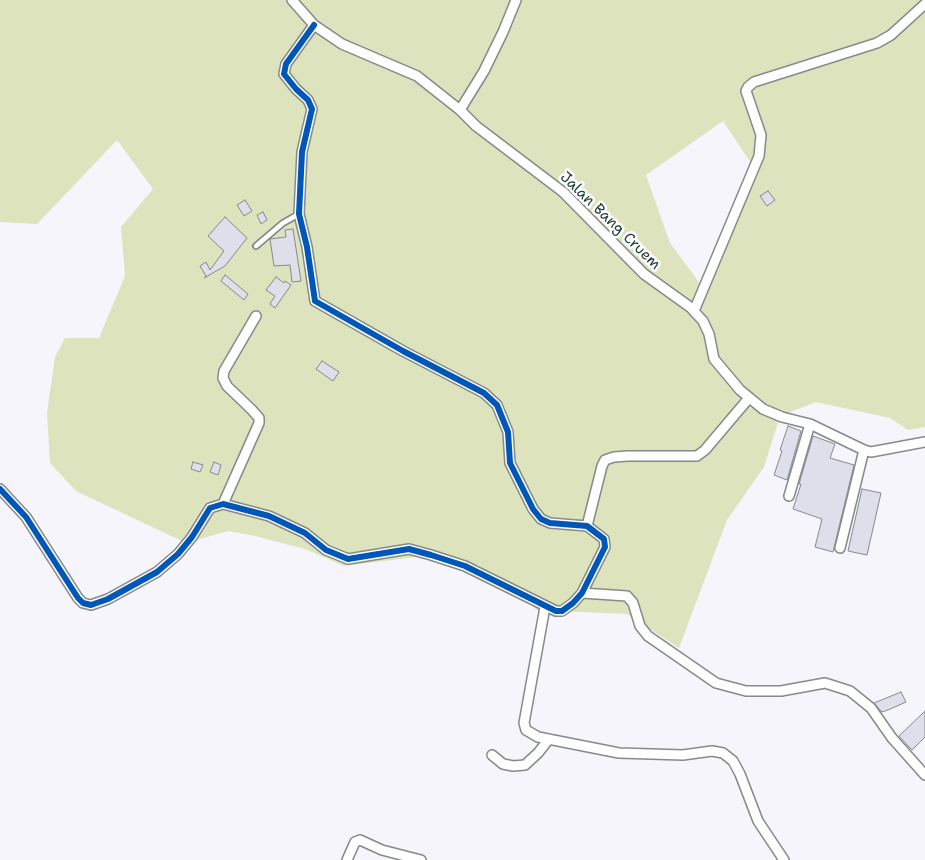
<!DOCTYPE html>
<html>
<head>
<meta charset="utf-8">
<style>
  body { margin:0 }
  canvas { display:block; background:#f5f5fb }
</style>
</head>
<body>
<canvas width="925" height="860"></canvas>
<script>
const g = document.querySelector('canvas').getContext('2d');
g.lineJoin = 'round';
function paint(path, color) {
  g.fillStyle = color;
  g.fill(path, 'evenodd');
}
function toPath(rows) {
  const path = new Path2D();
  for (const r of rows) {
    path.moveTo(r[0], r[1]);
    for (let i = 2; i < r.length; i += 2) path.lineTo(r[i], r[i + 1]);
  }
  return path;
}
function strokePath(path, color, width, dash) {
  g.strokeStyle = color;
  g.lineWidth = width;
  g.lineCap = dash ? 'butt' : 'round';
  g.setLineDash(dash || []);
  g.stroke(path);
}
function write(font, color, halo, rows, align = 'center') {
  g.font = font + ' "Shantell Sans",sans-serif';
  g.lineWidth = 5;
  g.setLineDash([]);
  g.textBaseline = 'middle';
  g.strokeStyle = halo;
  g.fillStyle = color;
  for (const [text, x, y, turn = 0] of rows) {
    g.save();
    g.translate(x, y);
    g.rotate((+turn || 0) * Math.PI / 180);
    g.textAlign = isNaN(turn) ? turn : align;
    if (halo) g.strokeText(text, 0, 0);
    g.fillText(text, 0, 0);
    g.restore();
  }
}
paint(toPath([
  [0,0,925,0,925,427,908,430,890,418,816,402,780,416,764,467,727,520,679,648,627,614,556,611,540,612,478,565,465,566,424,556,344,566,305,549,255,536,228,531,186,543,76,491,50,463,47,413,55,357,65,338,99,338,125,276,121,227,153,189,117,140,37,224,0,222],
  [723,121,751,163,701,285,670,243,646,175]
]), '#dde4bd');
const building = toPath([
  [768,191,775,200,767,206,760,196,768,191],
  [245,200,252,211,244,216,237,205,245,200],
  [263,212,267,220,261,224,257,215,263,212],
  [225,217,247,238,225,266,204,278,206,276,200,266,206,262,210,270,224,251,208,236,225,217],
  [293,229,301,281,292,282,290,265,274,266,270,239,286,237,285,230,293,229],
  [225,275,248,294,244,300,221,281,225,275],
  [276,277,284,283,285,281,291,285,275,308,270,304,275,296,266,290,276,277],
  [322,361,339,372,333,381,316,369,322,361],
  [788,426,801,431,787,480,774,475,782,451,780,450,788,426],
  [813,436,835,444,830,458,854,465,833,552,815,547,822,519,793,509,801,484,799,484,813,436],
  [193,462,203,465,200,472,191,469,193,462],
  [214,462,221,465,218,475,210,472,214,462],
  [862,489,881,493,867,555,848,551,862,489],
  [901,692,906,702,888,710,882,712,874,703,901,692],
  [925,711,925,737,912,750,899,736,925,711]
]);
paint(building, '#dfdfeb');
strokePath(building, '#858a8b', 1);
const service = toPath([
  [256,246,283,223,299,214]
]);
const minor = toPath([
  [292,0,314,25,342,44,417,76,460,110,476,126,563,192,644,274,690,307,703,321,709,334,714,359,740,390,763,409,782,417,810,424,864,450,871,452,925,442],
  [460,110,484,71,503,32,516,0],
  [694,311,759,156,761,135,746,91,748,87,754,82,877,43,891,35,925,4],
  [0,489,26,517,78,598,83,603,91,605,108,599,157,572,178,554,192,537,210,508,223,504,269,516,305,533,326,550,348,559,409,549,431,555,465,566,556,611,562,611,573,603,582,593,605,547,604,539,587,526,550,523,541,519,533,509,510,463,508,432,497,405,484,393,403,351,315,301,307,247,299,214,302,152,312,109,308,100,296,89,284,74,286,64,314,25],
  [789,496,810,424],
  [223,504,259,423,259,418,252,410,227,386,223,378,224,371,256,316],
  [587,526,602,466,605,460,614,457,628,456,697,456,705,450,749,398],
  [840,548,864,450],
  [582,593,627,596,633,603,640,626,648,636,716,683,746,691,781,691,825,683,850,691,871,708,892,738,925,775],
  [545,607,524,723,526,730,538,737,619,753,683,755,712,751,723,753,733,761,740,774,758,821,784,860],
  [492,755,503,764,513,766,525,765,538,753,549,739],
  [347,860,355,842,360,840,382,850,421,860]
]);
strokePath(service, '#858a8b', 8);
strokePath(minor, '#858a8b', 12);
strokePath(service, '#fefefe', 4.5);
strokePath(minor, '#fefefe', 9);
strokePath(toPath([
  [0,489,26,517,78,598,83,603,91,605,108,599,157,572,178,554,192,537,210,508,223,504,269,516,305,533,326,550,348,559,409,549,431,555,465,566,556,611,562,611,573,603,582,593,605,547,604,539,587,526,550,523,541,519,533,509,510,463,508,432,497,405,484,393,403,351,315,301,307,247,299,214,302,152,312,109,308,100,296,89,284,74,286,64,314,25]
]), '#0057b8', 6);
write('15px', '#1f3d34', '#fff', [
  ["Jalan Bang Cruem",610,221,44]
]);
</script>
</body>
</html>
